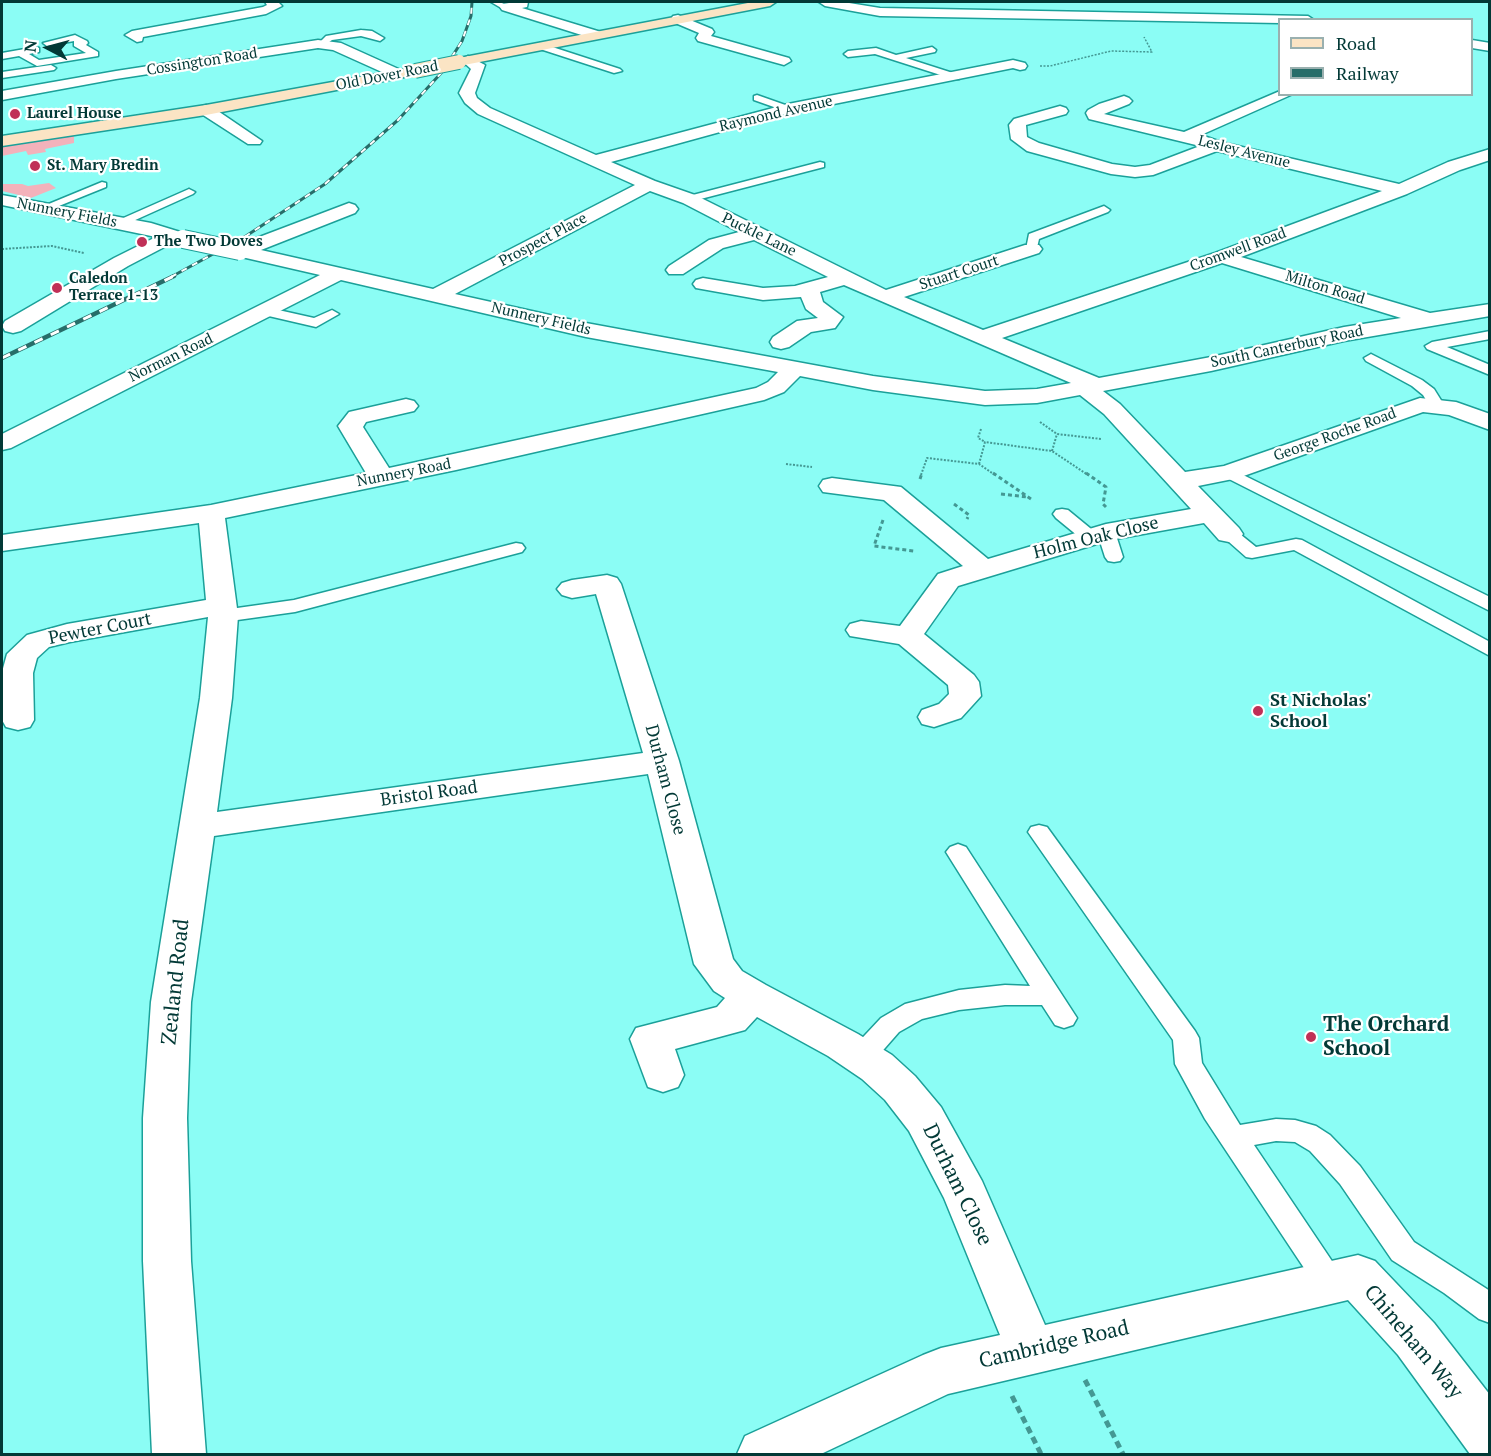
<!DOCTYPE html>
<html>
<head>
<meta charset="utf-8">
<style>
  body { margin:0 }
  #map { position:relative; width:1491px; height:1456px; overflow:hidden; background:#8bfdf5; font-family:"PT Serif",serif }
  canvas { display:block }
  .frame { position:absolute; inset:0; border:3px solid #023936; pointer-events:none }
  .legend { position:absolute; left:1278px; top:18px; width:195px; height:78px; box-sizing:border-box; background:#fff; border:2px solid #9ab0af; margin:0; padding:8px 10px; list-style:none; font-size:18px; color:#023936 }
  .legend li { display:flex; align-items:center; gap:12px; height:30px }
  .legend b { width:30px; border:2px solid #9ab0af }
  .north { position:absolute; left:18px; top:18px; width:60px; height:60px; -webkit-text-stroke:4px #fff; paint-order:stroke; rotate:276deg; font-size:16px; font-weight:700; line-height:24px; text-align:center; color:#023936 }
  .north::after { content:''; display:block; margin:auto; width:21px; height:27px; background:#023936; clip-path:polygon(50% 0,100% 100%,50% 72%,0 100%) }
</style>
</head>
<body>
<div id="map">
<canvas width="1491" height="1456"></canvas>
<div class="frame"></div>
<ul class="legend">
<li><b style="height:8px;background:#fbe4c4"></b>Road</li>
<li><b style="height:8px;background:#276d69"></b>Railway</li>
</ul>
<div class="north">N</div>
</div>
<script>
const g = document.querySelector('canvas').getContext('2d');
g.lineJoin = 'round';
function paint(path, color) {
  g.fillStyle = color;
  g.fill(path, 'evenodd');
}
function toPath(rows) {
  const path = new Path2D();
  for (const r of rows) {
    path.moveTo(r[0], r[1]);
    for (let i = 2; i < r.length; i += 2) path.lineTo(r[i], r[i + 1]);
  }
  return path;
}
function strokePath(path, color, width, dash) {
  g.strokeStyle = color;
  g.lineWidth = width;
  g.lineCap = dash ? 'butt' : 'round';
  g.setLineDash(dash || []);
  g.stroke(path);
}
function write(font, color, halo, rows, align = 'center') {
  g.font = font + ' "PT Serif",serif';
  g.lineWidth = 4.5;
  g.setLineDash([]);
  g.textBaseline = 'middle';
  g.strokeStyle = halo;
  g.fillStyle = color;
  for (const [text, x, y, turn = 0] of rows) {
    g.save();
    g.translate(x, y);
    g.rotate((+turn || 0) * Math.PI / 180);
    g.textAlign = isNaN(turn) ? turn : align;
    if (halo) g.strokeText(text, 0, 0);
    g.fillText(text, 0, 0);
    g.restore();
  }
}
paint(toPath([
  [74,135,74,143,45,149,46,152,28,155,26,151,2,156,2,146],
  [49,183,56,188,31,198,2,191,2,184,22,184,28,186]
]), '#f3b2bb');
const lane = toPath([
  [491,2,500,2,510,7,503,9,491,2],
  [361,30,372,31,384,38,380,41,361,36,332,40,322,47,318,44,326,36,361,30],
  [75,35,87,41,88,43,86,45,98,52,98,56,37,66,19,56,2,59,2,53,36,47,39,48,39,52,29,54,39,60,86,53,74,46,74,41,47,46,43,43,75,35],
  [540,43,620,69,622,71,614,73,537,48,536,46,540,43],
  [932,47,936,50,935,52,906,58,959,75,959,79,953,79,875,54,848,57,844,54,848,51,876,48,896,55,932,47],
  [51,65,56,68,54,70,2,78,2,72,51,65],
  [757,95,791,107,793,109,788,112,754,100,754,96,757,95],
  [820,162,824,163,824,167,689,202,683,199,685,197,820,162],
  [102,182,106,183,106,187,49,210,41,210,39,208,102,182],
  [189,189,195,192,193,194,122,226,118,227,112,223,189,189],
  [1104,206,1110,210,1108,212,1039,239,1036,252,1032,253,1026,249,1029,234,1104,206],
  [265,307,314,318,332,310,339,314,316,327,260,314,258,311,260,308,265,307],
  [1490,331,1490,339,1447,347,1490,365,1490,375,1427,349,1425,346,1432,342,1490,331],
  [1371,354,1422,380,1434,389,1444,405,1441,408,1431,408,1423,395,1412,386,1366,361,1364,358,1371,354],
  [1229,468,1490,597,1490,611,1223,476,1221,473,1229,468],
  [1062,509,1068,510,1096,533,1099,537,1096,541,1084,541,1056,518,1053,514,1056,510,1062,509],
  [1106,527,1112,528,1115,532,1123,557,1120,561,1114,562,1108,561,1105,557,1097,532,1100,528,1106,527],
  [1229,529,1235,530,1256,547,1296,539,1302,540,1490,642,1490,656,1294,550,1252,558,1246,557,1220,534,1223,530,1229,529],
  [516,543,522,544,525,548,522,552,295,612,223,622,216,620,214,616,216,612,223,610,294,600,516,543],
  [1039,825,1047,827,1195,1031,1199,1038,1202,1063,1240,1125,1276,1119,1295,1120,1316,1126,1330,1135,1360,1166,1414,1242,1490,1291,1490,1323,1479,1319,1444,1293,1392,1260,1340,1184,1310,1151,1295,1142,1276,1141,1254,1145,1346,1282,1342,1292,1331,1296,1320,1292,1205,1119,1175,1064,1173,1040,1028,832,1031,827,1039,825],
  [958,844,966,847,1077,1018,1073,1025,1064,1028,1055,1025,1042,1005,1005,1005,959,1010,922,1019,899,1032,871,1064,861,1067,851,1064,848,1057,851,1050,881,1018,905,1004,959,990,1005,985,1030,986,946,852,950,847,958,844]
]);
const street = toPath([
  [265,2,278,2,282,6,266,14,143,37,142,41,137,42,125,35,132,31,263,7,267,5,265,2],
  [516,2,528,2,527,7,522,8,601,32,603,35,596,39,591,38,502,10,500,7,502,4,516,2],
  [819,2,843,2,880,8,1308,16,1314,20,1280,20,1280,23,880,16,825,6,819,2],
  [678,15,712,29,714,32,711,36,789,58,791,61,784,65,698,41,696,38,699,33,673,22,671,19,673,16,678,15],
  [318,40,341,43,403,71,405,74,403,77,393,77,333,50,318,48,116,79,2,100,2,91,116,71,318,40],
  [1472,40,1490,43,1490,51,1472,48,1472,40],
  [468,56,485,65,475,93,477,98,490,108,596,155,788,104,1013,60,1025,63,1027,66,1025,69,1020,70,1013,68,789,113,611,162,655,181,695,195,886,290,1025,245,1039,245,1042,249,1039,253,904,297,983,330,1215,253,1382,191,1217,151,1153,175,1135,177,1111,174,1027,151,1011,139,1009,125,1014,119,1060,106,1066,108,1068,111,1066,114,1026,125,1027,137,1039,143,1112,164,1135,167,1150,165,1200,146,1089,119,1086,113,1088,110,1099,104,1124,96,1129,98,1132,101,1129,104,1104,114,1184,132,1280,91,1280,94,1293,94,1201,135,1221,142,1399,184,1448,162,1490,149,1490,160,1460,170,1407,194,1241,257,1430,313,1490,304,1490,316,1344,341,1211,371,1103,391,1120,404,1185,472,1224,466,1420,398,1456,402,1490,414,1490,430,1449,415,1423,412,1238,478,1198,486,1239,528,1243,534,1239,540,1229,542,1219,540,1204,523,1110,540,958,586,924,634,974,675,979,682,981,696,961,718,934,727,922,724,918,717,922,710,939,704,949,694,948,685,899,644,850,636,846,630,850,624,861,621,900,626,938,574,963,566,884,500,823,492,819,486,823,480,832,478,901,487,988,559,1106,524,1191,509,1104,414,1080,395,1037,403,985,405,873,390,800,376,784,392,764,400,456,470,225,518,238,616,232,698,217,812,643,753,596,594,572,598,562,595,557,589,562,583,572,580,607,575,617,578,621,584,679,761,733,959,742,971,766,985,858,1034,892,1055,915,1076,941,1107,982,1181,1045,1325,1358,1255,1375,1261,1434,1323,1490,1395,1490,1454,1470,1454,1398,1355,1348,1300,948,1394,821,1454,737,1454,745,1436,923,1355,941,1348,1000,1335,944,1198,909,1131,885,1100,862,1079,828,1056,757,1017,745,1030,675,1049,684,1075,678,1087,663,1092,648,1087,630,1039,636,1028,717,1007,725,998,714,991,694,964,648,774,214,836,191,1002,187,1118,191,1261,206,1454,152,1454,143,1261,143,1118,151,1002,200,698,208,617,70,642,49,647,37,658,33,673,34,720,30,727,18,730,6,727,2,720,2,672,7,654,27,635,67,624,206,600,199,523,2,551,2,535,211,505,366,473,338,426,349,412,406,399,414,401,418,406,414,411,366,422,363,427,389,468,756,388,768,382,778,372,586,337,341,280,11,448,2,450,2,434,320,275,233,255,230,251,233,247,349,203,355,205,358,209,355,213,261,250,433,289,635,185,478,114,465,103,459,93,471,69,461,60,468,56],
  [650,191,683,203,739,232,709,240,669,266,666,270,669,274,683,274,723,248,754,240,828,277,795,286,763,288,703,278,696,280,693,284,696,288,763,300,801,297,806,309,818,318,797,321,773,337,770,342,773,347,781,349,789,347,811,332,835,328,843,317,823,302,820,292,844,285,1071,383,1037,389,985,391,873,376,586,323,455,294,650,191],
  [1222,263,1401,318,1344,327,1211,357,1099,378,1002,338,1222,263],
  [206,105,212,107,262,141,260,144,248,144,200,113,198,110,200,107,206,105],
  [2,195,151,223,190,235,193,239,190,243,183,245,174,242,128,266,21,331,13,333,5,331,2,326,5,321,114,258,156,237,2,205,2,195]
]);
const secondary = toPath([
  [753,2,776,2,770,6,459,66,452,62,459,58,753,2],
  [415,67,420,68,422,71,420,74,206,115,2,146,2,136,206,105,415,67]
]);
strokePath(lane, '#1ba099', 3);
strokePath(street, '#1ba099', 3);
strokePath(secondary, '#1ba099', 3);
strokePath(toPath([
  [1040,66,1050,66,1111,51,1152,52,1144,37]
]), '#449893', 1.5, [2, 1.5]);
strokePath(toPath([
  [2,249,52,246,84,253],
  [1040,422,1057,434,1101,439],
  [981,429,978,438,985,442],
  [1052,451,1057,434],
  [786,464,812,467],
  [979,464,985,442,1052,451,1088,475],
  [921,475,927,458,979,464,995,475]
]), '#449893', 2, [2, 1.5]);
strokePath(toPath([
  [993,473,1031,499],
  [1086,473,1106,487,1103,504,1106,507],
  [920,479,922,473],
  [1001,494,1027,497],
  [954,504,969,515,967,519],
  [883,520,874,546,914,551]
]), '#449893', 3, [4, 3]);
strokePath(toPath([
  [1085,1380,1123,1454],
  [1012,1396,1041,1454]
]), '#449893', 5, [7, 4.5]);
paint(lane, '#fff');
paint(street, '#fff');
paint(secondary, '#fbe4c4');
const railFar1 = toPath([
  [171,277,246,236,325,184,398,120,443,71,462,41,471,16,472,2]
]);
const rail = toPath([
  [2,358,174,276]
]);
strokePath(railFar1, '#276d69', 3);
strokePath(rail, '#276d69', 4.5);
strokePath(railFar1, '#fff', 2, [6]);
strokePath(rail, '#fff', 3, [9]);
const streetBridge = toPath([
  [183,239,240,251]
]);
const secondaryBridge = toPath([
  [415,71,459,62]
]);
strokePath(streetBridge, '#1ba099', 20, []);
strokePath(secondaryBridge, '#1ba099', 16, []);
strokePath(streetBridge, '#fff', 18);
strokePath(secondaryBridge, '#fbe4c4', 14);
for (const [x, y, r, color] of [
  [15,114,6,"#c03057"],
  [35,166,6,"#c03057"],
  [142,242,6,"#c03057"],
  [57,288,6,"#c03057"],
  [1258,711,6,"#c03057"],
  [1311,1037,6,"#c03057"]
]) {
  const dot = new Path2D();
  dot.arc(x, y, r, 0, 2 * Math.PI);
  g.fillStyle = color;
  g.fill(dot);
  strokePath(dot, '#fff', 2);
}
write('15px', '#023936', '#fff', [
  ["Cossington Road",202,62,-9],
  ["Old Dover Road",387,76,-11],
  ["Raymond Avenue",776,114,-13],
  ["Lesley Avenue",1244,152,14],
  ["Nunnery Fields",67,213,11],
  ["Puckle Lane",759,235,26],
  ["Prospect Place",543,240,-28],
  ["Cromwell Road",1238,250,-20],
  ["Stuart Court",959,273,-18],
  ["Milton Road",1325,288,17],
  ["Nunnery Fields",541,319,13],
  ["South Canterbury Road",1287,347,-12],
  ["Norman Road",171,358,-26],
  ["George Roche Road",1335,435,-20],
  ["Nunnery Road",404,473,-11]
]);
write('bold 15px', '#023936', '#fff', [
  ["Laurel House",27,114],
  ["St. Mary Bredin",47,166],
  ["The Two Doves",154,242],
  ["Caledon",69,279],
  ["Terrace 1-13",69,296]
], 'left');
write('18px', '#023936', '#fff', [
  ["Holm Oak Close",1096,538,-14],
  ["Pewter Court",100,629,-11],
  ["Durham Close",665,780,75],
  ["Bristol Road",429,794,-8]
]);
write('bold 18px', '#023936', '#fff', [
  ["St Nicholas'",1270,701],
  ["School",1270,722]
], 'left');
write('21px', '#023936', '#fff', [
  ["Zealand Road",176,982,-84],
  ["Durham Close",957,1185,64],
  ["Chineham Way",1413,1342,50],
  ["Cambridge Road",1054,1345,-13]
]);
write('bold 21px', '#023936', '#fff', [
  ["The Orchard",1323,1025],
  ["School",1323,1049]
], 'left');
</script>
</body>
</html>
